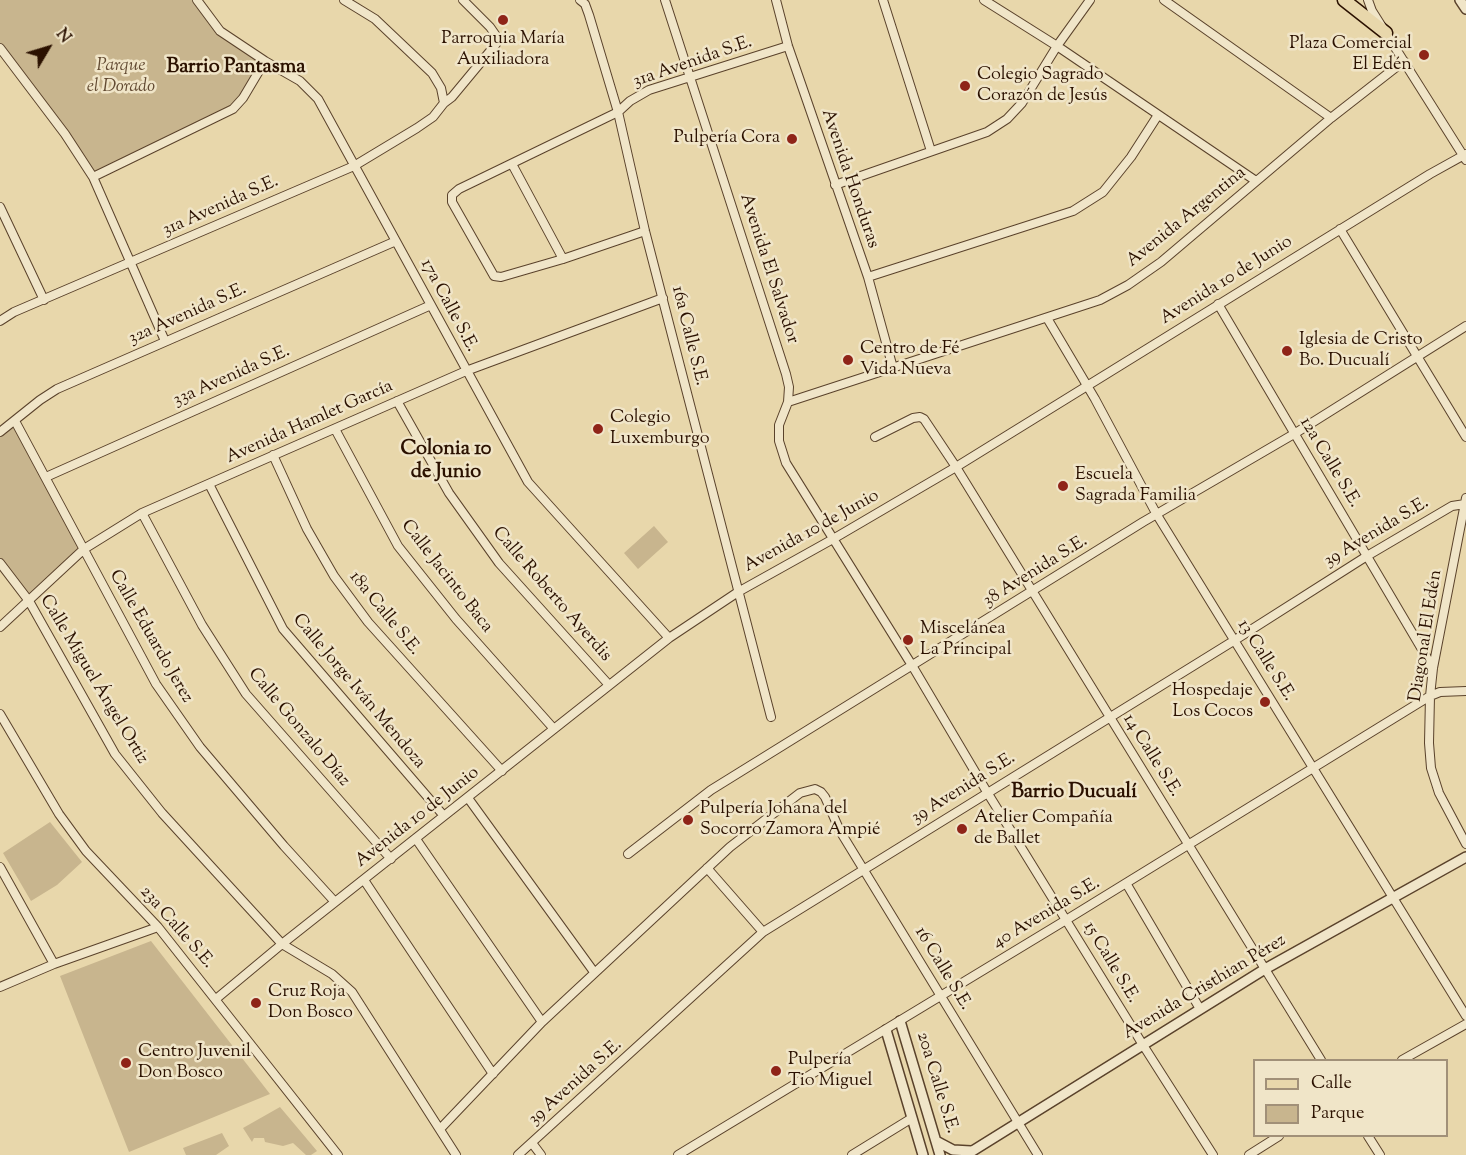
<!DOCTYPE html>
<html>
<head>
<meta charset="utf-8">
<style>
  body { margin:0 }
  #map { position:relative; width:1466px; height:1155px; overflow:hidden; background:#e8d7ab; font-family:"Sorts Mill Goudy",serif }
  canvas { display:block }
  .legend { position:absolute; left:1253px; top:1059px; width:195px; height:78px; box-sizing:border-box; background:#f0e5c8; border:2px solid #a19078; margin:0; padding:8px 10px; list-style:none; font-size:18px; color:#2b1100 }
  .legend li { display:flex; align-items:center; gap:12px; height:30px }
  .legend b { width:30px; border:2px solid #a19078 }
  .north { position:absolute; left:18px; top:18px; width:60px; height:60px; -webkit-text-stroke:4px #f0e5c8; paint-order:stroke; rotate:52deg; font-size:16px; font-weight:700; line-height:24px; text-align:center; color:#2b1100 }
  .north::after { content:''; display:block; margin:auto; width:21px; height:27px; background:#2b1100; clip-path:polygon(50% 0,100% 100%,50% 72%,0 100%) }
</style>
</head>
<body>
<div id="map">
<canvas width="1466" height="1155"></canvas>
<ul class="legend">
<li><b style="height:8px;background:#e8d7ab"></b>Calle</li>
<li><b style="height:16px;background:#c8b58e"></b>Parque</li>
</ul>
<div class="north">N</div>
</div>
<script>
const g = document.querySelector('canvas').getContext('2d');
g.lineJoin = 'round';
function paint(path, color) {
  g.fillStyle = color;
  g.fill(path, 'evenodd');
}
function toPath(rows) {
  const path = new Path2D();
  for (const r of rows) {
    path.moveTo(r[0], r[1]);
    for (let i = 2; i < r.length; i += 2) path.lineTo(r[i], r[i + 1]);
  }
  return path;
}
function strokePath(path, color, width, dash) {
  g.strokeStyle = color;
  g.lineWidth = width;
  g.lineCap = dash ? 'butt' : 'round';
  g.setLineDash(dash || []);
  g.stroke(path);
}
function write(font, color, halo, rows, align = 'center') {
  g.font = font + ' "Sorts Mill Goudy",serif';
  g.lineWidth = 5;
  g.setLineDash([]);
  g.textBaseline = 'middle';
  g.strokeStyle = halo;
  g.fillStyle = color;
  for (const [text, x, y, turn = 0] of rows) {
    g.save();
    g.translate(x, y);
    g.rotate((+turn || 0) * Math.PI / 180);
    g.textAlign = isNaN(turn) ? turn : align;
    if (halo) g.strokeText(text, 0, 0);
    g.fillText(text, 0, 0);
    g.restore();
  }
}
paint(toPath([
  [0,0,197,0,220,31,265,61,233,109,93,177,0,48],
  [15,421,84,549,29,601,0,563,0,432],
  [654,526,668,542,638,569,624,553],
  [50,822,82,862,57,885,31,901,3,853],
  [151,941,270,1094,129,1152,60,976],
  [280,1107,317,1151,311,1155,306,1155,293,1143,283,1146,265,1142,264,1138,254,1138,252,1142,243,1128],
  [222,1133,229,1146,216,1155,186,1155,183,1148]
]), '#c8b58e');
const minor = toPath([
  [197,0,220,31,265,61,300,81,318,99,528,482,669,638],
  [344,0,375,19,432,73,441,88,444,103],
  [580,0,585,4,589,15,618,112,645,231,771,717],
  [665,0,786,374,789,387,788,402,779,425,779,441,786,463,913,667,987,792,1143,1045,1213,1155],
  [776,0,788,46,868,277,893,368],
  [883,0,931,151],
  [984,0,1057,46,1256,181],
  [1164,0,1331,118],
  [1368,0,1372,11,1466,160],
  [0,48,65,134,93,177,165,341],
  [512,164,563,259],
  [93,177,233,109,243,98,265,61],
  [835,185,987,132,1007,119,1022,103,1057,46,1090,0],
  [0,207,44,300],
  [1340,229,1466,437],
  [645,231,563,259,501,277,494,276,452,202,452,195,459,189,618,112,630,101,649,90,788,46],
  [868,277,1073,211,1103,192,1131,157,1158,115],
  [1218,304,1433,668],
  [1047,318,1095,399,1157,515,1466,1016],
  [0,321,14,312,354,166,417,128,433,117,444,103,452,97,496,44,497,37,490,27,463,0],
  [397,401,449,493,499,563,609,685],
  [788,402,1100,300,1128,285,1161,262,1331,118,1404,61],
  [15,421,156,684,200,747,284,846,335,902],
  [335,429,398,546,456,619,554,729],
  [0,432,40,400,57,389,396,241],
  [875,437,913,418,920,417,924,419,956,467,1321,1060],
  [273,455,307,529,334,576,368,622,502,771],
  [46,477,431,305],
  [209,484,283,629,444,816],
  [1466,498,1433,668,1430,696,1429,743,1431,768,1439,793,1466,844],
  [142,513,202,625,246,694,391,859],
  [0,563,29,601,115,754,162,813,282,944,332,974,352,992,456,1155],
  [0,627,84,549,142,513,466,371,663,298],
  [0,714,59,814,86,851,158,927,338,1155],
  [468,798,594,972],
  [416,839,542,1022],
  [628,854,711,790,1143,522,1294,434,1466,326],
  [0,867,54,964],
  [707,868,763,932],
  [364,880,493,1074],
  [1126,883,1200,1009],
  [0,987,54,964,158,927],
  [216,999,282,944,669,638,738,592,833,539,956,467,1430,174,1466,154],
  [1402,1060,1466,1024],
  [441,1128,542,1022,730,847,800,793,815,789,821,792,825,797,840,831,1038,1155],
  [1368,1136,1380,1155],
  [532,1143,541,1155],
  [518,1155,763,932,1235,640,1367,556,1452,506,1465,504],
  [678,1155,1066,920,1430,696,1440,692,1466,691],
  [852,1155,912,1118],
  [1249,1155,1279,1136]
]);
const tertiary = toPath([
  [1460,0,1466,9],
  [900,1021,940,1155],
  [886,1030,923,1155],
  [936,1141,953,1150,971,1151],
  [966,1155,1265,969,1466,857]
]);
const primary = toPath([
  [1344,0,1386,33]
]);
strokePath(minor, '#5a422b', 10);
strokePath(tertiary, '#5a422b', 12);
strokePath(primary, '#2b1100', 15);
strokePath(minor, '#f0e5c8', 8);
strokePath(tertiary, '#f0e5c8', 9);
strokePath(primary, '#e8d7ab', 12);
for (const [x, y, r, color] of [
  [503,20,6,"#8f2418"],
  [1424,55,6,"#8f2418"],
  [965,86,6,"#8f2418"],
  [792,139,6,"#8f2418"],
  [1287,351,6,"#8f2418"],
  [848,360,6,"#8f2418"],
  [598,429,6,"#8f2418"],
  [1063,486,6,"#8f2418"],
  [908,640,6,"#8f2418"],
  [1265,702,6,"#8f2418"],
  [688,820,6,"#8f2418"],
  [962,829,6,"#8f2418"],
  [256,1003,6,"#8f2418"],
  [126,1063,6,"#8f2418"],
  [776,1071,6,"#8f2418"]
]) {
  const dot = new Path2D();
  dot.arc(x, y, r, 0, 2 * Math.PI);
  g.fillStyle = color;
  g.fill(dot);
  strokePath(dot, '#f0e5c8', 2);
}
write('18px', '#2b1100', '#f0e5c8', [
  ["Parroquia María",503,40,"center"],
  ["Auxiliadora",503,61,"center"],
  ["Plaza Comercial",1412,45,"right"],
  ["El Edén",1412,66,"right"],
  ["Colegio Sagrado",977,76],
  ["Corazón de Jesús",977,97],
  ["Pulpería Cora",780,139,"right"],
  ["Iglesia de Cristo",1299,341],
  ["Bo. Ducualí",1299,362],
  ["Centro de Fé",860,350],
  ["Vida Nueva",860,371],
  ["Colegio",610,419],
  ["Luxemburgo",610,440],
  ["Escuela",1075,476],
  ["Sagrada Familia",1075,497],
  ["Miscelánea",920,630],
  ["La Principal",920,651],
  ["Hospedaje",1253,692,"right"],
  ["Los Cocos",1253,713,"right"],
  ["Pulpería Johana del",700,810],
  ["Socorro Zamora Ampié",700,831],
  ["Atelier Compañía",974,819],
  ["de Ballet",974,840],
  ["Cruz Roja",268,993],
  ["Don Bosco",268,1014],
  ["Centro Juvenil",138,1053],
  ["Don Bosco",138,1074],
  ["Pulpería",788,1061],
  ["Tio Miguel",788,1082]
], 'left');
write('18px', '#2b1100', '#f0e5c8', [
  ["31a Avenida S.E.",693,63,-19],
  ["Avenida Honduras",849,179,71],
  ["31a Avenida S.E.",221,207,-24],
  ["Avenida Argentina",1187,218,-39],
  ["Avenida El Salvador",768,269,72],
  ["Avenida 10 de Junio",1227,281,-32],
  ["17a Calle S.E.",448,306,62],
  ["32a Avenida S.E.",188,315,-24],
  ["16a Calle S.E.",688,336,76],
  ["33a Avenida S.E.",232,377,-24],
  ["Avenida Hamlet García",310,423,-24],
  ["12a Calle S.E.",1329,463,59],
  ["Avenida 10 de Junio",812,532,-29],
  ["39 Avenida S.E.",1377,533,-31],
  ["38 Avenida S.E.",1036,572,-32],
  ["Calle Jacinto Baca",446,577,52],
  ["Calle Roberto Ayerdis",551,595,49],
  ["18a Calle S.E.",384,614,51],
  ["Diagonal El Edén",1427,636,-81],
  ["Calle Eduardo Jerez",150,637,60],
  ["13 Calle S.E.",1265,661,58],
  ["Calle Miguel Ángel Ortiz",93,680,59],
  ["Calle Jorge Iván Mendoza",358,692,50],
  ["Calle Gonzalo Díaz",298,728,50],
  ["14 Calle S.E.",1151,756,58],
  ["39 Avenida S.E.",964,789,-32],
  ["Avenida 10 de Junio",418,818,-38],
  ["40 Avenida S.E.",1047,914,-31],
  ["23a Calle S.E.",176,928,49],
  ["15 Calle S.E.",1110,963,59],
  ["16 Calle S.E.",942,969,59],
  ["Avenida Cristhian Pérez",1205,988,-31],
  ["39 Avenida S.E.",576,1083,-42],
  ["20a Calle S.E.",936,1083,73]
]);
write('italic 18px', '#624a32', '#f0e5c8', [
  ["Parque",121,67],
  ["el Dorado",121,88]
]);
write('bold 20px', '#2b1100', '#f0e5c8', [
  ["Barrio Pantasma",236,69],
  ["Colonia 10",446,451],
  ["de Junio",446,474],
  ["Barrio Ducualí",1074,794]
]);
</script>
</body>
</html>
